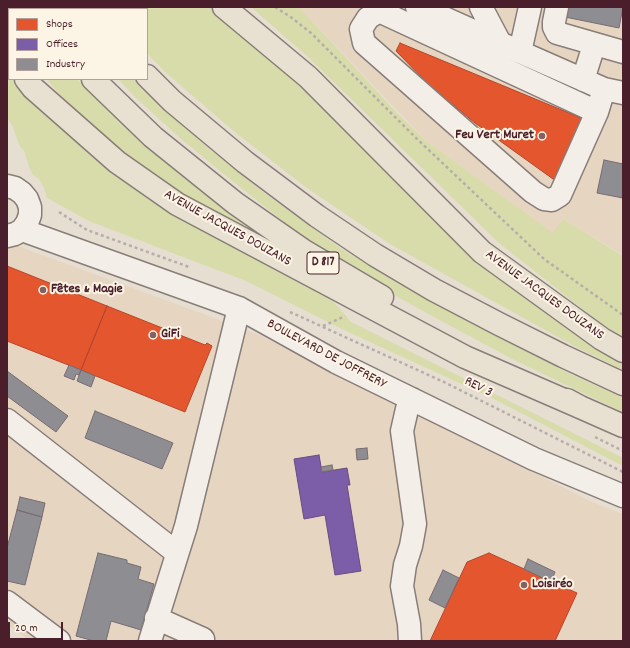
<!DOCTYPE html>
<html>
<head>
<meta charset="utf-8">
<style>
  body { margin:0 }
  #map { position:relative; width:630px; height:648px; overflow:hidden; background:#e6ded1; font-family:Dekko,sans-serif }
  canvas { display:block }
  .frame { position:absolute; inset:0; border:8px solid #4a1f2b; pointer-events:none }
  .legend { position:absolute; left:8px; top:8px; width:140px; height:72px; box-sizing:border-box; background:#fcf5e5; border:1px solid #b59f9b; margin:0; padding:5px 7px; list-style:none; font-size:12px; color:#4a1f2b }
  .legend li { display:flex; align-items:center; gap:8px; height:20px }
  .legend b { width:20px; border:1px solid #b59f9b }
  .scale { position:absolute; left:8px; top:622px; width:55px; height:18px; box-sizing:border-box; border:2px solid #4a1f2b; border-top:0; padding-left:5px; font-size:12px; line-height:14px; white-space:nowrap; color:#4a1f2b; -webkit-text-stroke:3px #fcf5e5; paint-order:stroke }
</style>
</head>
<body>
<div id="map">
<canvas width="630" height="648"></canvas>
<div class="frame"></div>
<ul class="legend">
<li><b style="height:11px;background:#e4572e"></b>Shops</li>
<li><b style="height:11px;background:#7b5ea7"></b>Offices</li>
<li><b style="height:11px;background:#8d8d92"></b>Industry</li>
</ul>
<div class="scale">20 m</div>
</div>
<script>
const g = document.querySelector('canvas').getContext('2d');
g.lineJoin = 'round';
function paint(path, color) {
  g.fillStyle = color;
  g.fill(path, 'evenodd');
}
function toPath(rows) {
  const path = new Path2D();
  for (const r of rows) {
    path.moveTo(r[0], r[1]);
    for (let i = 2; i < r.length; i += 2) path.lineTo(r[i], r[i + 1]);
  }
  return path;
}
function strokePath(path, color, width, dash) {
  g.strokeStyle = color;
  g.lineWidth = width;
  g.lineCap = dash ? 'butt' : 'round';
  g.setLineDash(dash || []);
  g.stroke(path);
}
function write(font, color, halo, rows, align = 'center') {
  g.font = font + ' Dekko,sans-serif';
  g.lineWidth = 4;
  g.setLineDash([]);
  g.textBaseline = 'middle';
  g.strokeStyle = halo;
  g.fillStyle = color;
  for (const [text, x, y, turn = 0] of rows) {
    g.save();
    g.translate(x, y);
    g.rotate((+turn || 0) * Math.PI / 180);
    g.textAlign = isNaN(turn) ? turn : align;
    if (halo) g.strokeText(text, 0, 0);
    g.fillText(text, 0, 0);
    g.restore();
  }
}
paint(toPath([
  [299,7,623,7,623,255,563,219,554,234,426,141],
  [7,242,255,333,592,502,623,514,623,641,30,641,7,624]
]), '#e6d6c1');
paint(toPath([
  [104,7,210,7,218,12,326,107,484,261,570,331,602,351,623,363,623,370,576,347,390,244,307,188,236,133,165,72,147,53,147,9,106,9],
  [251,7,299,7,398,114,426,141,553,233,563,219,623,256,623,337,599,322,499,243,307,56],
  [7,71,9,73,9,79,14,79,92,157,145,196,334,302,351,322,623,458,623,466,494,399,344,330,246,281,89,221,47,198,44,188,39,179,33,175,29,167,24,150,20,147,12,125,7,118],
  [47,79,77,79,122,124,185,179,249,226,250,229,248,231,173,192,118,153,70,108],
  [118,79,133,79,160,106,209,149,263,192,340,248,406,287,461,318,566,372,623,398,623,412,516,361,421,310,352,271,304,238,225,175,180,138,134,96]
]), '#d8dbaa');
const shops = toPath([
  [400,43,586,120,560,184,475,123,429,85,396,51,400,43],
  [7,266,107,306,81,370,7,341,7,266],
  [107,306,205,345,207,343,212,346,185,412,81,370,107,306],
  [489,553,577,593,555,641,430,641,467,562,489,553]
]);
paint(shops, '#e4572e');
strokePath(shops, '#b6462d', 1);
const offices = toPath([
  [319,455,322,472,347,468,350,485,347,485,361,571,335,575,325,515,304,519,294,459,319,455]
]);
paint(offices, '#7b5ea7');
strokePath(offices, '#6c4b82', 1);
const industry = toPath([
  [567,7,623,7,619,28,565,17,567,7],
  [604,160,623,164,623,198,597,193,604,160],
  [69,365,81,370,79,375,76,374,74,380,64,376,69,365],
  [81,370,95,376,91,387,77,381,81,370],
  [7,371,68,416,56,432,7,396,7,371],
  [95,411,173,443,162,469,85,438,95,411],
  [367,448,368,459,357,460,356,449,367,448],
  [332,465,333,470,322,472,321,467,332,465],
  [20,497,45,503,42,517,17,510,20,497],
  [17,510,42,517,25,585,7,581,7,548,17,510],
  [98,553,127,560,127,563,141,567,138,579,154,584,141,630,111,621,106,641,94,641,76,636,98,553],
  [528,559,555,572,551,582,524,569,528,559],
  [443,570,459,578,445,608,429,600,443,570]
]);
paint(industry, '#8d8d92');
strokePath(industry, '#796c73', 1);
const minor = toPath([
  [417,7,422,8,520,52],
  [481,7,500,43],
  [530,7,520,52,604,89,623,93],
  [557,7,554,22,554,27,557,33,623,52],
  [583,80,594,45],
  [597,112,379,11,368,18,361,29,364,43,533,192,544,199,552,200,560,195,597,112,604,89],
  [7,186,15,188,22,193,27,199,30,207,30,215,27,223,22,230,15,234,7,236],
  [22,230,239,308,336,362,534,459,623,496],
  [7,420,177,553],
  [7,602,59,641],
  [156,618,203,639,202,641],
  [150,641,186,526,239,308],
  [410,641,409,624,402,586,405,565,411,546,415,524,402,431,407,409,412,399]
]);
const major = toPath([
  [31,7,33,9],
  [83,7,84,9],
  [224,7,308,77,482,252,602,339,623,351],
  [7,55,9,57],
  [147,76,172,101,245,162,317,216,375,255,434,290,499,324,563,356,623,384],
  [26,79,33,88,117,162,177,204,465,357,580,407],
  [93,79,153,137,235,203,304,251,382,297],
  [567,400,580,407,623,426]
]);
strokePath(minor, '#887d79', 25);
strokePath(major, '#887d79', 25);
strokePath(toPath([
  [275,7,292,18,311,33,416,138,544,259,623,315],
  [59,212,87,230,189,267],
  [290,312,444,382,623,472],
  [323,326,345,316],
  [595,437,623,451]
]), '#b6aeaa', 2.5, [3, 3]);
strokePath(minor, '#f3efe8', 22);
strokePath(major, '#e8e1d1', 22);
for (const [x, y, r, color] of [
  [542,136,4,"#816265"],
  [43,290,4,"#816265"],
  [153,335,4,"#816265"],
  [524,585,4,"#816265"]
]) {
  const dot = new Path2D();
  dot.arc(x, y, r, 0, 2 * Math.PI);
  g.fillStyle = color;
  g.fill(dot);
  strokePath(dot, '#fcf5e5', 1.5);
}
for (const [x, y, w] of [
  [323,263,32]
]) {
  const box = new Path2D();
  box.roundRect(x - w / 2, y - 11, w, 22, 3);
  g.fillStyle = '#fcf5e5';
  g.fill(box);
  strokePath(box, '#4a1f2b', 1);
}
write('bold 13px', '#4a1f2b', null, [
  ["D 817",323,263]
]);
write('bold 14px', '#4a1f2b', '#fcf5e5', [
  ["Feu Vert Muret",534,136,"right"],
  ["Fêtes & Magie",51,290],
  ["GiFi",161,335],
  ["Loisiréo",532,585]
], 'left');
write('14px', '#4a1f2b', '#fcf5e5', [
  ["AVENUE JACQUES DOUZANS",227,229,29],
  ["AVENUE JACQUES DOUZANS",544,296,36],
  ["BOULEVARD DE JOFFRERY",326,355,28],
  ["REV 3",478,388,26]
]);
</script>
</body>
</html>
